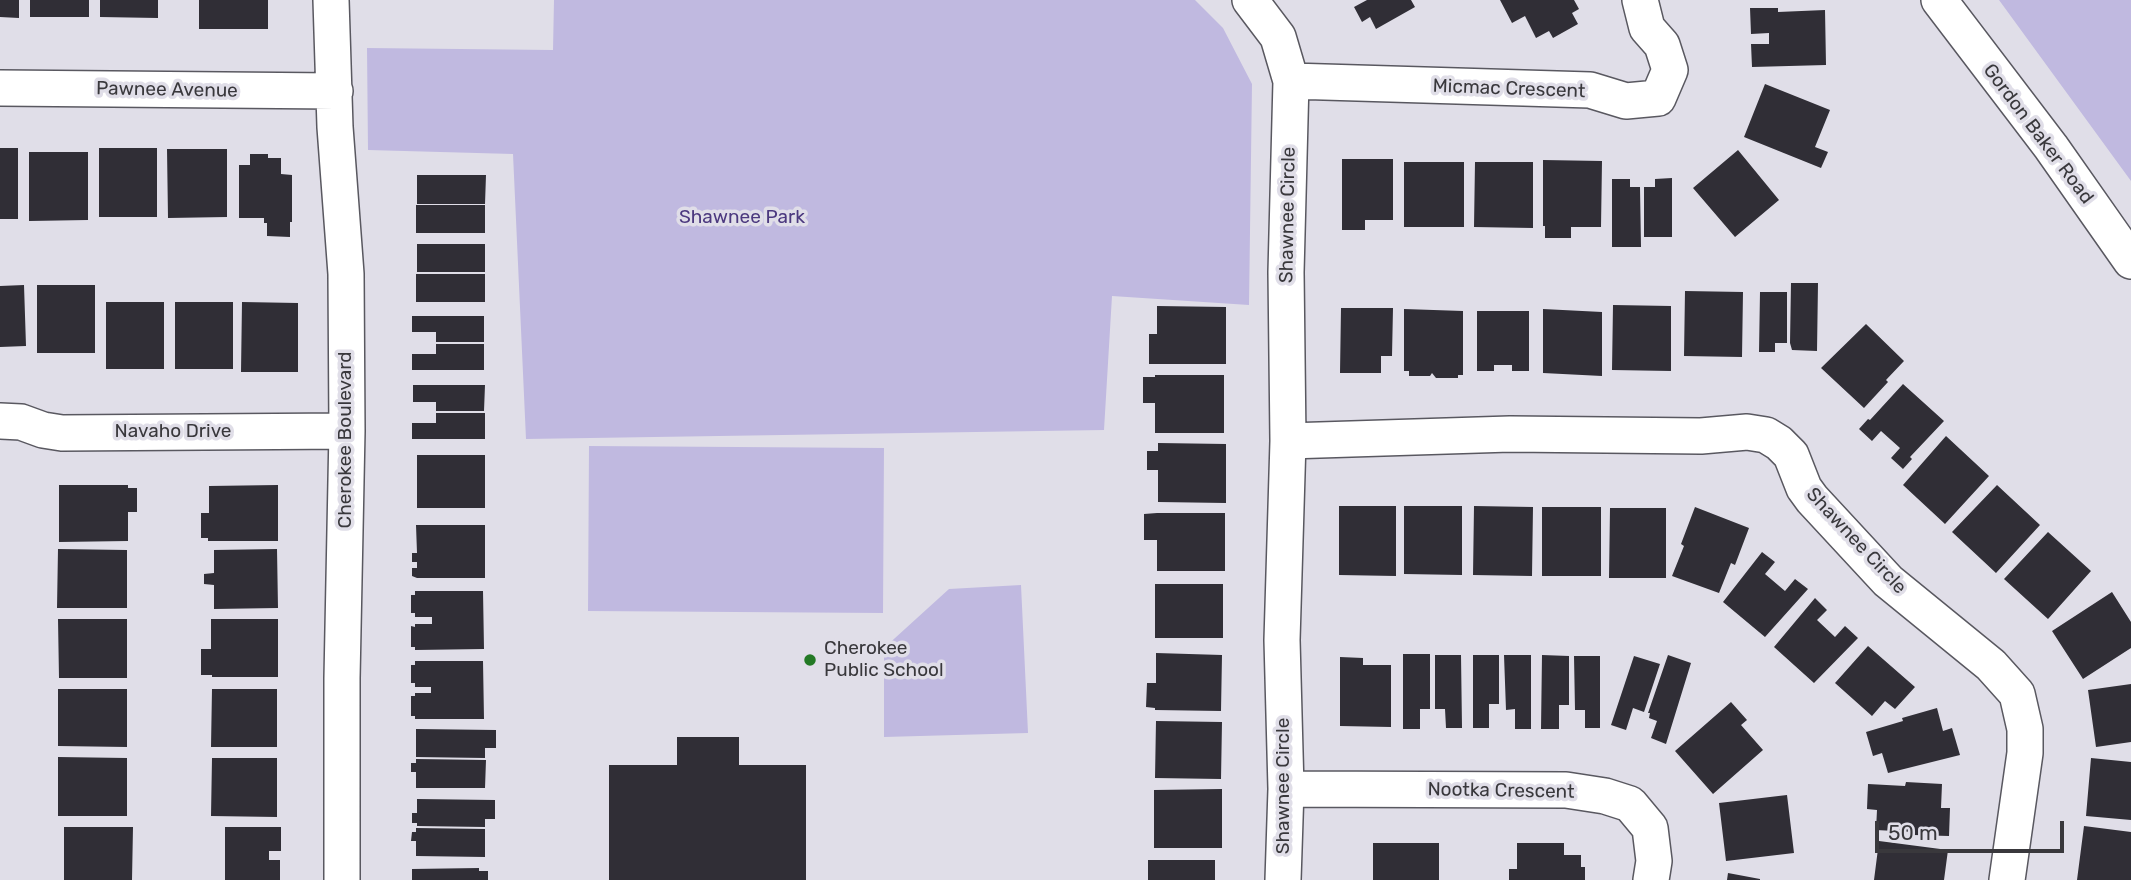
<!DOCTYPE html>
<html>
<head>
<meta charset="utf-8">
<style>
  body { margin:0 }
  #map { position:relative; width:2131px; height:880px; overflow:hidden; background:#e0dee8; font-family:Rubik,sans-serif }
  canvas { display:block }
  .scale { position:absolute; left:1875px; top:821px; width:189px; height:32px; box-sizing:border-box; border:4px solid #39383c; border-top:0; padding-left:9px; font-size:21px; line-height:24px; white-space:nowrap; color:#39383c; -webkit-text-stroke:5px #e0dee8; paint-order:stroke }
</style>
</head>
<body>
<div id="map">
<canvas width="2131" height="880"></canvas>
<div class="scale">50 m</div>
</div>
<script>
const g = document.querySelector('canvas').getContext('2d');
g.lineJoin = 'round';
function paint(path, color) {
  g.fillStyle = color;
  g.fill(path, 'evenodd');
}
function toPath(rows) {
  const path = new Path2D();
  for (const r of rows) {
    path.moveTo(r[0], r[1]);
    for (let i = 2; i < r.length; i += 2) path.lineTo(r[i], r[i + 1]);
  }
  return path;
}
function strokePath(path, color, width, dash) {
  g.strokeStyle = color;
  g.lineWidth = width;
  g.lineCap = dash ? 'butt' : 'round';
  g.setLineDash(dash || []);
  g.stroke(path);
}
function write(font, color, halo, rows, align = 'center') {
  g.font = font + ' Rubik,sans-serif';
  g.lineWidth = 7;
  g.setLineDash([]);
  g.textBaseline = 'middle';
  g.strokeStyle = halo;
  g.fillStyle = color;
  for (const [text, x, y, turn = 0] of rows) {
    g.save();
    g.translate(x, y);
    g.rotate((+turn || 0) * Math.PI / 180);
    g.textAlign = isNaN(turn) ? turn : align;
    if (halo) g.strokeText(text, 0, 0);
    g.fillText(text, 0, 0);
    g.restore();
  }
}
paint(toPath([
  [554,0,1195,0,1223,28,1252,84,1249,305,1112,296,1104,430,526,439,513,154,368,150,367,48,553,50],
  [1999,0,2131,0,2131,181],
  [589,446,884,448,883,613,588,611],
  [1021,585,1028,733,884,737,884,648,949,589]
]), '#c0b9e0');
paint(toPath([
  [0,0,19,0,19,18,0,17],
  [30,0,89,0,89,17,30,17],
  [100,0,158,0,158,18,100,17],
  [199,0,268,0,268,29,199,29],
  [1367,0,1411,0,1415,7,1376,29,1370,17,1362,22,1354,7],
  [1500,0,1574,0,1579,9,1572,13,1578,24,1553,38,1549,31,1536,38,1525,16,1512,23],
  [1750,8,1778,8,1778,12,1825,10,1826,65,1752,67,1751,44,1769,44,1769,33,1751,34],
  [1765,84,1830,110,1815,147,1828,152,1821,168,1744,137],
  [0,148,18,148,18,219,0,219],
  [99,148,157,148,157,217,99,217],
  [167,149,227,149,227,217,168,218],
  [1738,150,1779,200,1735,237,1693,188],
  [29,152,88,152,88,220,29,221],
  [250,154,268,154,268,158,281,158,281,174,292,175,292,222,290,222,290,237,267,236,267,223,264,223,264,218,239,218,239,165,250,165],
  [1342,159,1393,159,1393,220,1365,220,1365,230,1342,230],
  [1543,160,1602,161,1601,227,1571,227,1571,238,1545,238,1545,226,1543,226],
  [1404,162,1464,162,1464,227,1404,227],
  [1475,162,1533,162,1533,228,1474,227],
  [417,175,486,175,485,204,417,204],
  [1672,178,1672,237,1644,237,1644,187,1655,187,1655,179],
  [1612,179,1630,179,1630,187,1640,187,1641,247,1612,247],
  [416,205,485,205,485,233,416,233],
  [417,244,485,244,485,272,417,272],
  [416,274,485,274,485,302,416,302],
  [1791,283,1818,283,1817,351,1792,350,1790,343],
  [24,285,26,346,0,347,0,286],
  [37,285,95,285,95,353,37,353],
  [1685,291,1743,292,1742,357,1684,356],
  [1760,292,1787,292,1787,343,1775,343,1775,352,1759,352],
  [106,302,164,302,164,369,106,369],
  [175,302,233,302,233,369,175,369],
  [242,302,298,303,298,372,241,372],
  [1613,305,1671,306,1671,371,1612,370],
  [1157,306,1226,307,1226,364,1149,364,1149,334,1157,334],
  [1341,308,1393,308,1392,356,1381,356,1381,373,1340,373],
  [1404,309,1463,311,1463,375,1458,375,1458,378,1436,378,1432,373,1430,376,1409,376,1409,371,1404,371],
  [1543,309,1602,312,1602,376,1543,373],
  [1477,311,1529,311,1529,371,1512,371,1512,365,1494,365,1494,371,1477,371],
  [412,316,484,316,484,342,436,342,436,332,412,332],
  [1866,324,1904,361,1886,380,1888,382,1864,408,1821,368],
  [436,344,484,344,484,370,412,370,412,354,436,354],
  [1155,375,1224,375,1224,433,1155,433,1155,403,1143,403,1143,377,1155,377],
  [1903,384,1944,421,1910,457,1912,459,1903,469,1891,458,1900,448,1881,431,1872,441,1859,429,1868,419,1870,420],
  [413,385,485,385,484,411,436,411,436,402,413,402],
  [436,413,485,413,485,439,412,439,412,423,436,423],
  [1946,436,1989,476,1945,524,1903,485],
  [1158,443,1226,444,1226,503,1158,502,1158,470,1147,470,1147,451,1158,451],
  [417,455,485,455,485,508,417,508],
  [59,485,128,485,128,488,137,488,137,512,128,512,128,541,59,542],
  [278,485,278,541,208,541,208,538,201,538,201,513,209,513,209,486],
  [1997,485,2040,525,1996,573,1952,532],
  [1339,506,1396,506,1396,576,1339,575],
  [1404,506,1462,506,1462,575,1404,574],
  [1474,506,1533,507,1532,576,1473,575],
  [1542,507,1601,507,1601,576,1542,576],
  [1695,507,1749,528,1735,565,1731,563,1719,593,1672,576,1684,546,1681,544],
  [1610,508,1666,508,1666,578,1609,578],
  [1157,513,1225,513,1225,571,1157,571,1157,540,1144,540,1144,514],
  [416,525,485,525,485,578,417,578,412,576,412,568,417,568,417,562,412,562,412,553,417,553],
  [2048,532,2091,571,2048,619,2004,579],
  [58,549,127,550,127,608,57,608],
  [277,549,278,608,214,609,214,585,204,584,204,574,214,573,214,550],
  [1762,552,1775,562,1765,574,1785,591,1795,579,1808,589,1765,637,1723,602],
  [1155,584,1223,584,1223,638,1155,638],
  [415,591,483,591,484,649,415,650,415,647,411,647,411,626,415,627,415,624,432,624,432,617,415,617,415,613,411,613,411,595,415,595],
  [2112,592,2131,622,2131,648,2083,679,2052,631],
  [1815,598,1827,610,1817,620,1835,637,1845,626,1858,638,1814,683,1774,647],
  [58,619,127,619,127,678,59,678],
  [211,619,278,619,278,677,212,677,212,675,201,675,201,649,211,649],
  [1868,646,1915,687,1895,709,1885,701,1872,716,1835,683],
  [1156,653,1222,655,1221,711,1155,710,1155,708,1146,707,1147,683,1156,683],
  [1403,654,1430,654,1430,709,1420,709,1420,729,1403,729],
  [1435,655,1461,655,1462,728,1446,728,1445,709,1435,709],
  [1473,655,1499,655,1499,704,1489,704,1489,728,1473,728],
  [1504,655,1531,655,1531,729,1515,729,1515,709,1506,710],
  [1542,655,1569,656,1569,705,1559,705,1559,729,1541,729],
  [1668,655,1691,663,1666,744,1651,738,1657,721,1649,718,1650,713,1648,713],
  [1574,656,1600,656,1600,728,1585,728,1585,710,1575,710],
  [1634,656,1660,664,1644,712,1633,708,1626,730,1611,725],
  [1340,657,1363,658,1363,665,1391,665,1391,727,1340,726],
  [415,661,483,661,484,719,415,719,415,716,411,716,411,696,415,696,415,693,431,693,431,687,415,687,415,683,411,683,411,665,415,665],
  [2131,684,2131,742,2096,747,2088,690],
  [58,689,127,689,127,747,58,746],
  [212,689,277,689,277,747,211,747],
  [1731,702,1747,720,1741,725,1763,750,1713,794,1675,751],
  [1937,708,1943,731,1952,728,1960,755,1888,773,1882,753,1873,756,1866,732,1903,721,1902,718],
  [1156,721,1222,722,1221,779,1155,778],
  [416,729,496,730,496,748,485,748,485,758,416,757],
  [677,737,739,737,739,765,806,765,806,880,609,880,609,765,677,765],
  [58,757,127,758,127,816,58,816],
  [212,758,277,758,277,817,211,816],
  [2091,758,2131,762,2131,820,2086,816],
  [416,759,486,760,485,788,416,788,416,772,411,772,411,763,416,763],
  [1906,782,1942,784,1941,808,1950,808,1949,836,1914,835,1914,832,1876,830,1877,810,1867,809,1868,784,1905,786],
  [1222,789,1222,848,1154,848,1154,790],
  [1787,795,1794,853,1726,861,1719,803],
  [417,799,495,800,495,819,485,819,485,827,417,826,417,823,412,823,412,813,417,813],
  [2084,826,2131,832,2131,880,2077,880],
  [64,827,133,827,132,880,64,880],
  [225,827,281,827,281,851,269,851,269,860,280,860,280,880,225,880],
  [416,828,485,829,485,857,416,856,416,841,411,841,412,832,416,832],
  [1879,841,1948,850,1944,880,1874,880],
  [1373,843,1439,843,1439,880,1373,880],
  [1517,843,1564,843,1564,855,1581,855,1581,867,1585,867,1585,880,1509,880,1509,869,1517,869],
  [1148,860,1215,860,1215,880,1148,880],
  [479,868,479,871,488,871,488,880,412,880,412,869],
  [1728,873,1760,879,1760,880,1727,880]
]), '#302e36');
const minor = toPath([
  [331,0,335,127,346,274,347,431,342,678,342,880],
  [1250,0,1278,37,1291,81,1286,272,1288,441,1282,640,1286,789,1283,880],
  [1939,0,2051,147,2131,261],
  [1291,81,1590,90,1626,101,1658,98,1670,70,1662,45,1647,28,1640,0],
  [0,88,335,91],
  [0,421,21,422,43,430,62,433,347,431],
  [1288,441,1510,434,1701,436,1747,432,1766,435,1779,443,1791,455,1804,488,1812,499,1888,581,1991,665,2017,694,2025,729,2025,753,2007,880],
  [1286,789,1566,790,1605,796,1630,804,1650,828,1654,861,1651,880]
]);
strokePath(minor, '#595860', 38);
strokePath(minor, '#fff', 35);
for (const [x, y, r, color] of [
  [810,660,7,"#237925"]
]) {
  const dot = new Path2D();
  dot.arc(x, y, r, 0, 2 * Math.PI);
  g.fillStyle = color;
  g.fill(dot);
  strokePath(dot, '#e0dee8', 2.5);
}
write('19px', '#39383c', '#e0dee8', [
  ["Micmac Crescent",1509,89,2],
  ["Pawnee Avenue",167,90,1],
  ["Gordon Baker Road",2038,134,53],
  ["Shawnee Circle",1288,215,-89],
  ["Navaho Drive",173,432],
  ["Cherokee Boulevard",346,440,-90],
  ["Shawnee Circle",1856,541,47],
  ["Shawnee Circle",1284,786,-90],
  ["Nootka Crescent",1501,791,1]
]);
write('19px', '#4c397f', '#e0dee8', [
  ["Shawnee Park",742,218]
]);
write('19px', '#39383c', '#e0dee8', [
  ["Cherokee",824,649],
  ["Public School",824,671]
], 'left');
</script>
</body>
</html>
